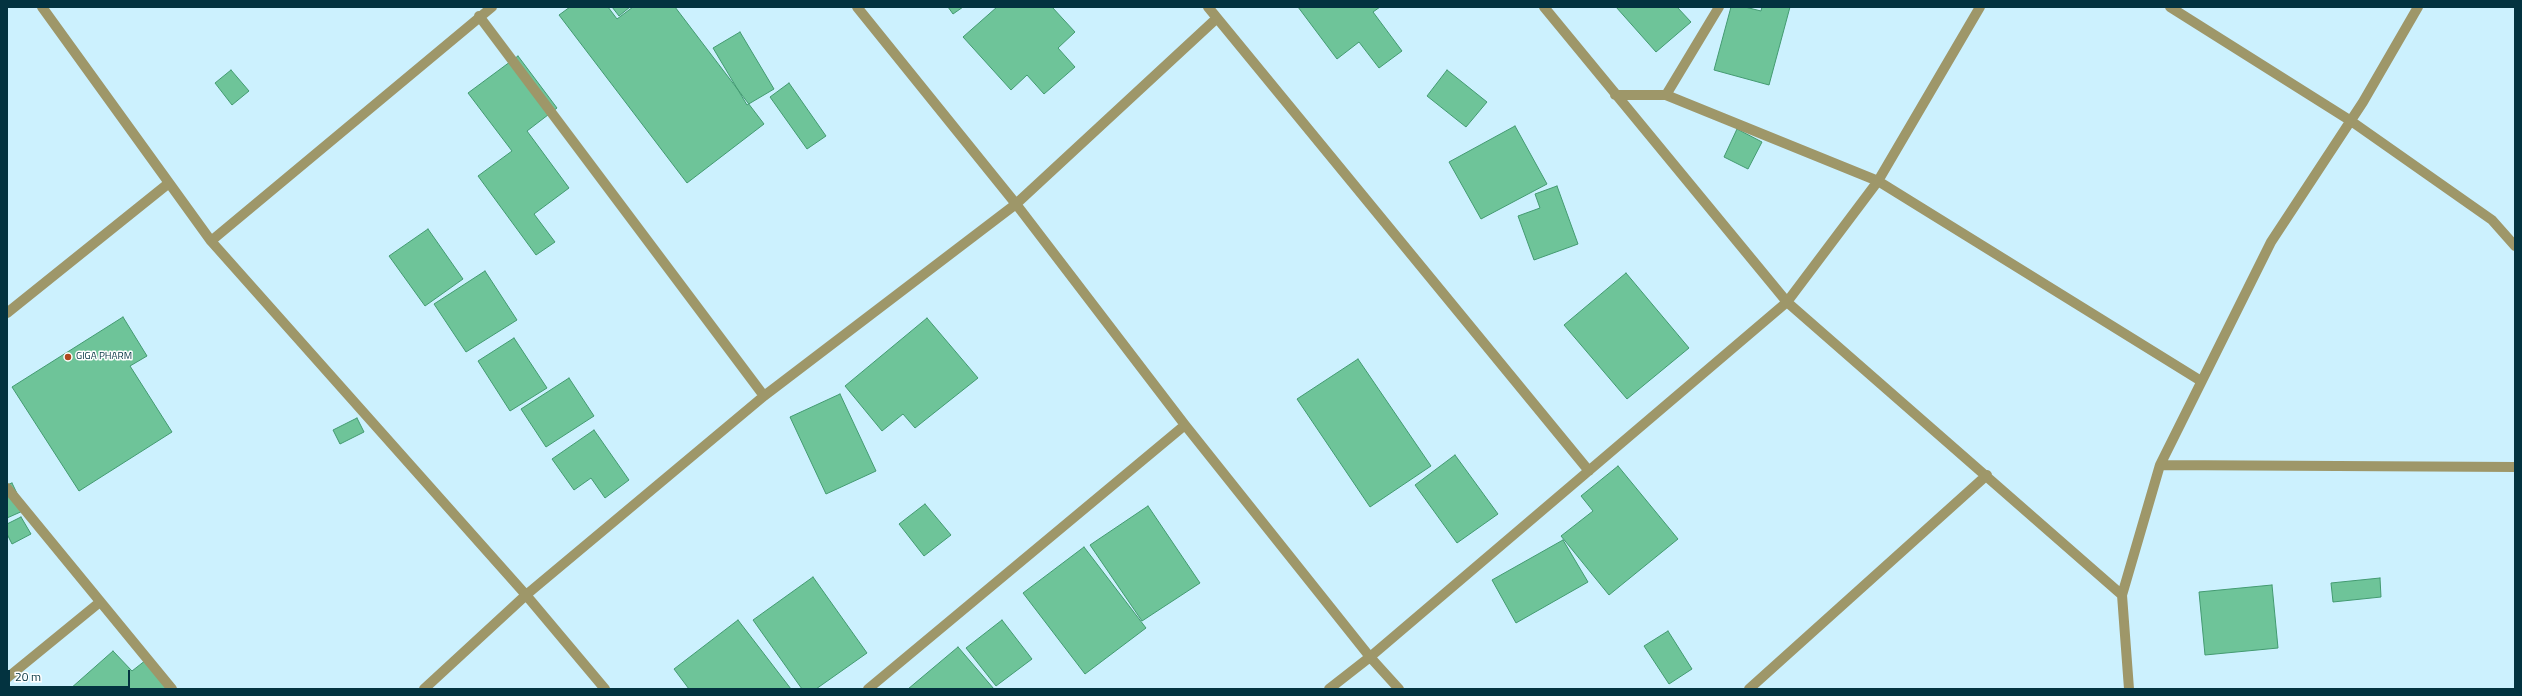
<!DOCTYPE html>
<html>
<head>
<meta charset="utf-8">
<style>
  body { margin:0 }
  #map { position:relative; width:2522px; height:696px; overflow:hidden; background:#ccf1fe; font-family:"Titillium Web",sans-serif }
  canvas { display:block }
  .frame { position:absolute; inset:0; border:8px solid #033340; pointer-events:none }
  .scale { position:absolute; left:8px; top:670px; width:122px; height:18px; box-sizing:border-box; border:2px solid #033340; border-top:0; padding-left:5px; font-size:12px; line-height:14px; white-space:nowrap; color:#033340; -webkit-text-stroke:3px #fff; paint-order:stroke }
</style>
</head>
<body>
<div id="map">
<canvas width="2522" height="696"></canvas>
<div class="frame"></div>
<div class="scale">20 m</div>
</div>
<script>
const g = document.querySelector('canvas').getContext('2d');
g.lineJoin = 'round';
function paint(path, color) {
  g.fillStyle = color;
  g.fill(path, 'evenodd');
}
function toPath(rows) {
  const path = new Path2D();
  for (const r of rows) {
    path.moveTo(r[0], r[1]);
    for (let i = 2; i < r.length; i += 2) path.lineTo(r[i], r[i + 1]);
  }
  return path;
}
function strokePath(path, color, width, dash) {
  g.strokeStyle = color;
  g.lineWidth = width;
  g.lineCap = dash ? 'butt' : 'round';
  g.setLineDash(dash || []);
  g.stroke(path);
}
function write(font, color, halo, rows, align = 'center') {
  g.font = font + ' "Titillium Web",sans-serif';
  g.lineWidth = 3;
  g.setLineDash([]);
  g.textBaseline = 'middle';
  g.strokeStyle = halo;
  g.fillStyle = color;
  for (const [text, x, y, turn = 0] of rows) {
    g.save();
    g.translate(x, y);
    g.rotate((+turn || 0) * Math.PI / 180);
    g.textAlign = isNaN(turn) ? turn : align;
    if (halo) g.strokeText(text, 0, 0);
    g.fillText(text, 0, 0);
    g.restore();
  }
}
const building = toPath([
  [570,7,608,7,617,19,633,7,675,7,764,124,687,183,559,15,570,7],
  [612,7,630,7,619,16,612,7],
  [948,7,963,7,953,14,948,7],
  [997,7,1052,7,1075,32,1058,48,1075,67,1044,94,1027,75,1011,90,963,37,997,7],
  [1298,7,1380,7,1373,12,1402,51,1379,68,1359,42,1337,59,1298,7],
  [1616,7,1677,7,1691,22,1656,52,1616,7],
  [1731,7,1745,7,1761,11,1762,7,1790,7,1769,85,1714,70,1731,7],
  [740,32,774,89,747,105,713,48,740,32],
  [518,56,557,108,527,131,569,188,534,214,555,242,536,255,478,176,512,151,468,93,518,56],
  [231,70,249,91,232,105,215,83,231,70],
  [1447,70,1487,102,1466,127,1427,96,1447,70],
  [789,83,826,136,807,149,770,97,789,83],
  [1515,126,1547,184,1481,219,1449,162,1515,126],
  [1737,129,1762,142,1748,169,1724,157,1737,129],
  [1557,186,1578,244,1534,260,1518,216,1540,208,1535,194,1557,186],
  [428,229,463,279,425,306,389,256,428,229],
  [485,271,517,320,466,352,434,304,485,271],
  [1626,273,1689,348,1627,399,1564,325,1626,273],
  [123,317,147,356,130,366,172,432,79,491,12,387,123,317],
  [927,318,978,378,915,428,903,414,882,431,845,386,927,318],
  [514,338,547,388,510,411,478,361,514,338],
  [1358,359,1431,466,1370,507,1297,399,1358,359],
  [569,378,594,416,546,447,521,409,569,378],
  [840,394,876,471,826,494,790,417,840,394],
  [357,418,364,432,340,444,333,430,357,418],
  [594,430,629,480,605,498,591,478,574,490,552,459,594,430],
  [1455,455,1498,514,1457,543,1415,485,1455,455],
  [1618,466,1678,539,1609,595,1561,536,1593,511,1581,496,1618,466],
  [12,483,25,510,7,518,7,485,12,483],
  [925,504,951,535,924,556,899,524,925,504],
  [1148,506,1200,583,1142,621,1090,545,1148,506],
  [21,517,31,534,12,544,7,534,7,524,21,517],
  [1563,540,1588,582,1516,623,1492,580,1563,540],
  [1084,547,1146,628,1085,674,1023,593,1084,547],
  [813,577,867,653,816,689,802,689,753,620,813,577],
  [2380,578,2381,597,2333,602,2331,583,2380,578],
  [2272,585,2278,648,2205,655,2199,592,2272,585],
  [738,620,791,689,689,689,674,669,738,620],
  [1002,620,1032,659,996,686,966,648,1002,620],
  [1668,631,1692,669,1669,684,1644,646,1668,631],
  [958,647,994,689,908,689,958,647],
  [113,651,132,671,146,660,172,689,70,689,113,651]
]);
paint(building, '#6ec499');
strokePath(building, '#439a71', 1);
strokePath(toPath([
  [42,7,211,241,526,595,605,689],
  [857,7,1016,204,1185,425,1370,657,1399,689],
  [1208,7,1589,471],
  [1544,7,1787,302,2122,595],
  [2170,7,2351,121,2492,220,2515,246],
  [479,16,764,396],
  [1615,95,1666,95,1719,7],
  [1666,95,1878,181,2201,381],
  [211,241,492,7],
  [7,313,169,183],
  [2160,465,2515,467],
  [7,488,172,689],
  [7,678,100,602],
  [424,689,526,595,764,396,1016,204,1217,18],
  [868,689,1185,425],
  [1329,689,1370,657,1787,302,1878,181,1980,7],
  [1749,689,1987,475],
  [2129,689,2122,595,2160,465,2271,242,2363,102,2418,7]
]), '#9e9769', 10);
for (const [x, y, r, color] of [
  [68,357,4,"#af481f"]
]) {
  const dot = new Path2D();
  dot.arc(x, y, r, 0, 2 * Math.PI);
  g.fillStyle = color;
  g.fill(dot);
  strokePath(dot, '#fff', 1.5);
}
write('10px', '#033340', '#fff', [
  ["GIGA PHARM",76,357]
], 'left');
</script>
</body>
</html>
